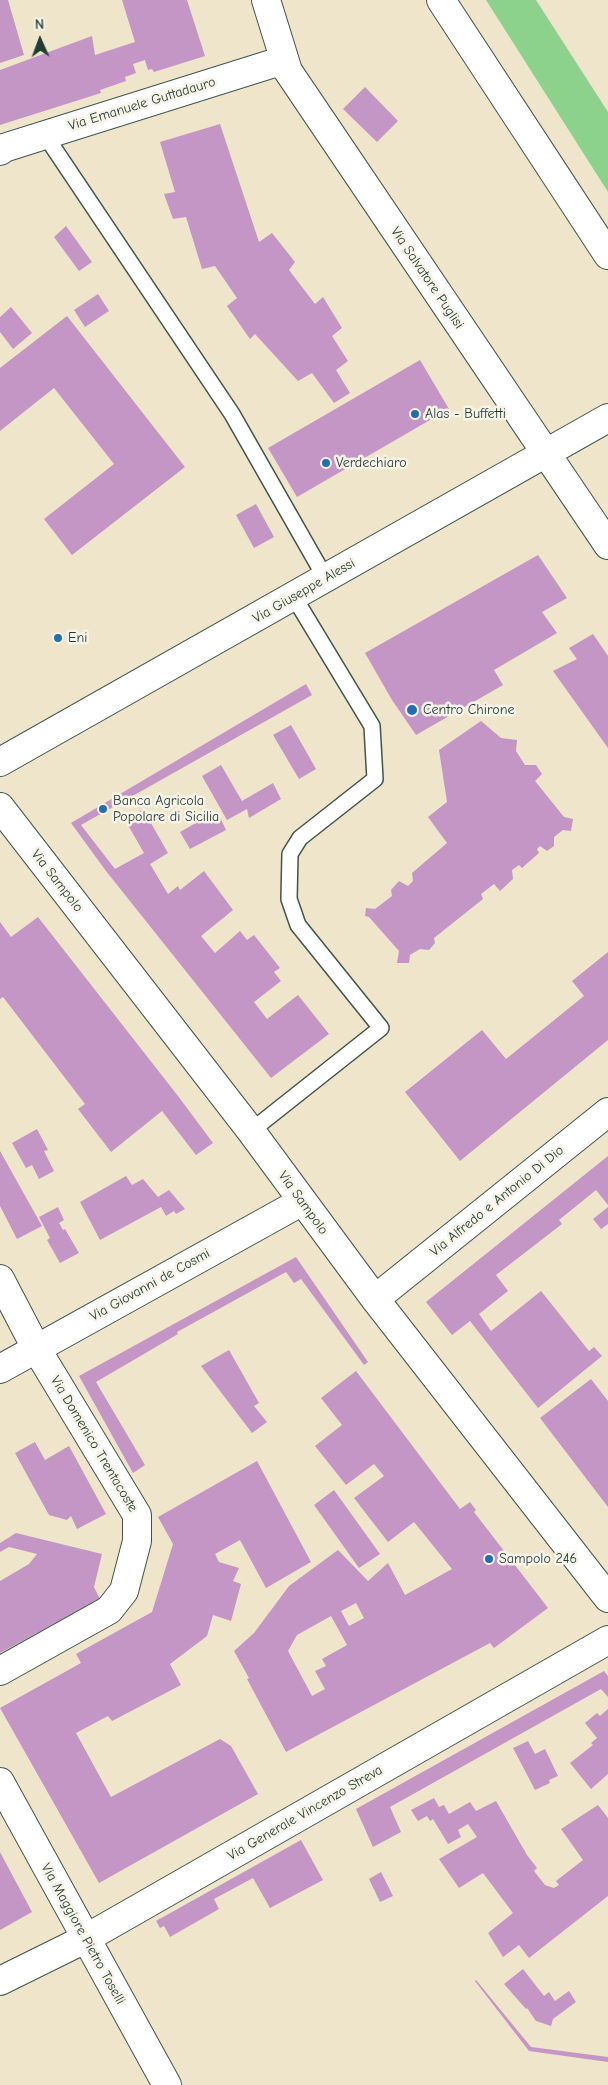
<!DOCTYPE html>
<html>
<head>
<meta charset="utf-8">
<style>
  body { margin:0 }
  #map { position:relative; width:608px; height:2085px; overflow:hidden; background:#efe5cb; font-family:"Comic Neue",sans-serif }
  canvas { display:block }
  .north { position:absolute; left:15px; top:15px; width:50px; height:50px; -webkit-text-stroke:4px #f7f3e8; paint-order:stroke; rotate:358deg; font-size:14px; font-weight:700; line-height:20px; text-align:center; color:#1f3d34 }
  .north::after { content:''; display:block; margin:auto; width:18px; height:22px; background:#1f3d34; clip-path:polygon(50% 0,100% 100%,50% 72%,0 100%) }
</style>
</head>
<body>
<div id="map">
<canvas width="608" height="2085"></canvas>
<div class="north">N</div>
</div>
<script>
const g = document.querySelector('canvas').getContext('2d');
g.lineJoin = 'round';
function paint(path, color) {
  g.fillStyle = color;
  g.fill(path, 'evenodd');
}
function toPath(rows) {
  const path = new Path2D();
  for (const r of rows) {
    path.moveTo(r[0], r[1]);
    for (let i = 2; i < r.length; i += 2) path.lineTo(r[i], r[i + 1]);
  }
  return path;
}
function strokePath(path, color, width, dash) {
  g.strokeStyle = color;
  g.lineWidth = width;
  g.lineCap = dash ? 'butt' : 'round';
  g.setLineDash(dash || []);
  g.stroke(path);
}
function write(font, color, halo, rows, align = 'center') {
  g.font = font + ' "Comic Neue",sans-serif';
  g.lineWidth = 5;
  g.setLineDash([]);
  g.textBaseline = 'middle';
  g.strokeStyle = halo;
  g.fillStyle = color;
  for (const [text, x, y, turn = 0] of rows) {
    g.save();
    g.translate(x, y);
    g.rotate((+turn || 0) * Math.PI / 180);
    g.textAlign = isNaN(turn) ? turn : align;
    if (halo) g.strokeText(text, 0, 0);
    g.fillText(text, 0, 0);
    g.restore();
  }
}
paint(toPath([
  [486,0,536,0,608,112,608,192]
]), '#8cd28c');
paint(toPath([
  [0,0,8,0,24,55,0,63],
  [122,0,187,0,205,56,154,72,152,69,148,70,145,60,133,64,136,73,125,77,126,81,100,90,101,93,0,125,0,70,92,36,95,55,135,42],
  [365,87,398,121,377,142,343,109],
  [220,124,259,242,272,233,295,262,289,270,315,304,323,297,342,328,332,336,348,361,336,370,350,393,334,403,312,373,298,381,255,334,250,339,227,306,237,298,215,266,202,269,186,217,173,219,164,194,175,192,160,142],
  [66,226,92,262,79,271,54,237],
  [98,294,109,311,85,327,74,310],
  [11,307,32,333,13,349,0,332,0,317],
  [67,316,185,467,72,555,44,519,114,464,54,388,0,431,0,368],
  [420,360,449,409,297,497,268,448],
  [256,504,274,537,254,548,236,515],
  [538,555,567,598,542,612,557,633,494,670,503,685,416,735,392,700,365,653],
  [593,634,608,656,608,748,553,671,577,659,569,648],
  [306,684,312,695,81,825,115,869,144,853,125,820,143,809,168,853,150,864,168,894,178,886,180,890,204,871,233,910,201,936,215,953,240,931,247,940,254,935,280,968,274,972,281,981,254,1002,267,1019,298,995,329,1034,271,1078,106,871,71,823],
  [481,721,501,738,517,740,516,751,525,765,536,765,542,774,535,781,564,817,573,819,571,831,563,830,554,837,554,846,547,851,540,846,537,849,539,853,522,868,519,865,512,870,513,879,500,891,494,884,481,894,483,899,434,938,435,943,429,950,420,949,410,955,409,963,397,963,399,951,369,917,365,916,366,908,375,909,392,896,391,890,399,881,408,886,413,881,412,873,447,843,428,817,447,802,439,750],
  [291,725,316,769,299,779,273,735],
  [221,765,242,801,273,783,281,799,249,818,247,809,227,820,202,776],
  [217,811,226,830,190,849,180,832],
  [38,917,178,1096,213,1143,196,1155,162,1111,111,1152,78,1109,85,1104,3,997,0,999,0,922,11,937],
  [608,952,608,1040,460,1161,405,1092,482,1030,506,1059,584,996,572,981],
  [37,1129,48,1150,44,1151,54,1171,39,1179,32,1165,26,1168,12,1143],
  [0,1151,42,1226,17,1239,0,1206],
  [608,1156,608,1205,596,1190,559,1220,562,1224,496,1275,508,1291,479,1314,491,1331,541,1291,589,1351,594,1347,602,1356,538,1408,470,1321,452,1335,426,1302],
  [126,1176,132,1185,143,1179,158,1197,169,1190,185,1209,176,1214,174,1211,166,1216,161,1207,100,1240,80,1202],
  [58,1207,64,1220,59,1223,63,1230,65,1229,79,1253,60,1263,47,1240,50,1238,39,1217],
  [608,1207,608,1224,601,1229,593,1219],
  [296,1257,368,1362,364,1365,301,1279,294,1283,286,1272,177,1332,178,1334,96,1382,145,1465,133,1473,79,1376],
  [229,1350,259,1403,254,1406,267,1422,252,1433,201,1366],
  [356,1371,460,1509,470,1502,476,1510,474,1512,548,1608,494,1648,490,1643,286,1752,247,1679,249,1678,234,1651,254,1633,289,1586,338,1550,368,1581,388,1563,405,1595,452,1569,414,1522,388,1542,354,1498,384,1476,374,1464,346,1485,315,1446,342,1425,321,1398],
  [356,1603,364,1618,349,1626,341,1611],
  [331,1616,347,1645,322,1659,326,1666,315,1671,325,1689,312,1696,288,1651,297,1635],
  [591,1379,608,1401,608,1507,540,1418],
  [35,1442,45,1460,69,1446,106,1514,77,1529,71,1516,67,1520,49,1515,15,1453],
  [257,1461,311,1562,266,1588,240,1540,215,1554,219,1562,239,1568,233,1581,241,1584,231,1621,213,1615,207,1636,170,1664,181,1685,112,1721,108,1716,76,1733,111,1797,220,1739,231,1746,258,1794,99,1883,0,1708,81,1663,76,1654,152,1612,173,1544,158,1517],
  [334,1490,380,1554,359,1568,314,1505],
  [16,1533,102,1554,94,1587,100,1599,0,1653,0,1581,29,1564,37,1554,9,1547,0,1552,0,1543],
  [604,1671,608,1676,608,1697,601,1689,390,1807,401,1832,373,1847,356,1809],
  [608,1709,608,1774,591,1789,570,1763,593,1745,591,1743,597,1738,585,1723,597,1713,600,1716],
  [528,1741,535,1754,545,1749,558,1776,549,1780,550,1783,535,1790,513,1748],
  [434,1798,439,1807,444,1805,449,1814,470,1802,476,1811,496,1801,527,1855,537,1868,534,1871,545,1885,554,1888,559,1885,556,1881,583,1860,561,1829,598,1805,608,1818,608,1896,529,1958,519,1945,503,1957,488,1933,513,1913,483,1873,459,1888,439,1859,477,1837,468,1824,458,1830,461,1837,448,1844,433,1819,430,1821,427,1816,418,1821,411,1810],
  [301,1840,323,1880,270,1908,253,1878,214,1899,219,1909,170,1937,164,1926,160,1928,156,1921],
  [0,1852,32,1912,0,1930],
  [381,1872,393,1896,380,1902,369,1879],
  [523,1969,544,1996,549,1992,555,2001,569,1991,576,2002,553,2019,551,2026,536,2021,527,2008,526,2009,504,1984],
  [476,1980,531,2047,608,2057,608,2062,529,2051,475,1981]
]), '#c396c5');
const lane = toPath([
  [45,135,232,414,326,579],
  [251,1131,381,1028,298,925,289,899,290,854,300,838,375,779,372,726,294,597]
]);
const street = toPath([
  [266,0,288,71,608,545],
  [441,0,608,255],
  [0,151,4,148,45,135,284,60],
  [0,762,608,418],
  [0,807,251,1131,375,1299,608,1598],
  [0,1279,36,1348,137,1515,137,1541,124,1591,109,1610,0,1671],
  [375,1299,608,1112],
  [0,1369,301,1202],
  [0,1782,167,2085],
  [0,1981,85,1939,608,1640]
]);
strokePath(lane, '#3e564b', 18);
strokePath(street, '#3e564b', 30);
strokePath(lane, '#fff', 15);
strokePath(street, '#fff', 28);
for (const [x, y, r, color] of [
  [415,414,5,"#1f6fb2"],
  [326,463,5,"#1f6fb2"],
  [58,638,5,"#1f6fb2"],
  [412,710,6,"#1f6fb2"],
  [103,809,5,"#1f6fb2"],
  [489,1559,5,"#1f6fb2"]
]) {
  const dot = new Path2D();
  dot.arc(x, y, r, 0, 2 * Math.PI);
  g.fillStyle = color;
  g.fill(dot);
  strokePath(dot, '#f7f3e8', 2);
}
write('14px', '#1f3d34', '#f7f3e8', [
  ["Via Emanuele Guttadauro",142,104,-17],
  ["Via Salvatore Puglisi",427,278,56],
  ["Via Giuseppe Alessi",304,591,-30],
  ["Via Sampolo",57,881,52],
  ["Via Alfredo e Antonio Di Dio",497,1201,-39],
  ["Via Sampolo",303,1203,54],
  ["Via Giovanni de Cosmi",150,1285,-29],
  ["Via Domenico Trentacoste",94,1444,59],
  ["Via Generale Vincenzo Streva",305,1813,-30],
  ["Via Maggiore Pietro Toselli",83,1934,61]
]);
write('14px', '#1f3d34', '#f7f3e8', [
  ["Alas - Buffetti",425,414],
  ["Verdechiaro",336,463],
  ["Eni",68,638],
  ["Centro Chirone",423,710],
  ["Banca Agricola",113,801],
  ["Popolare di Sicilia",113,817],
  ["Sampolo 246",499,1559]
], 'left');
</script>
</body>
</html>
